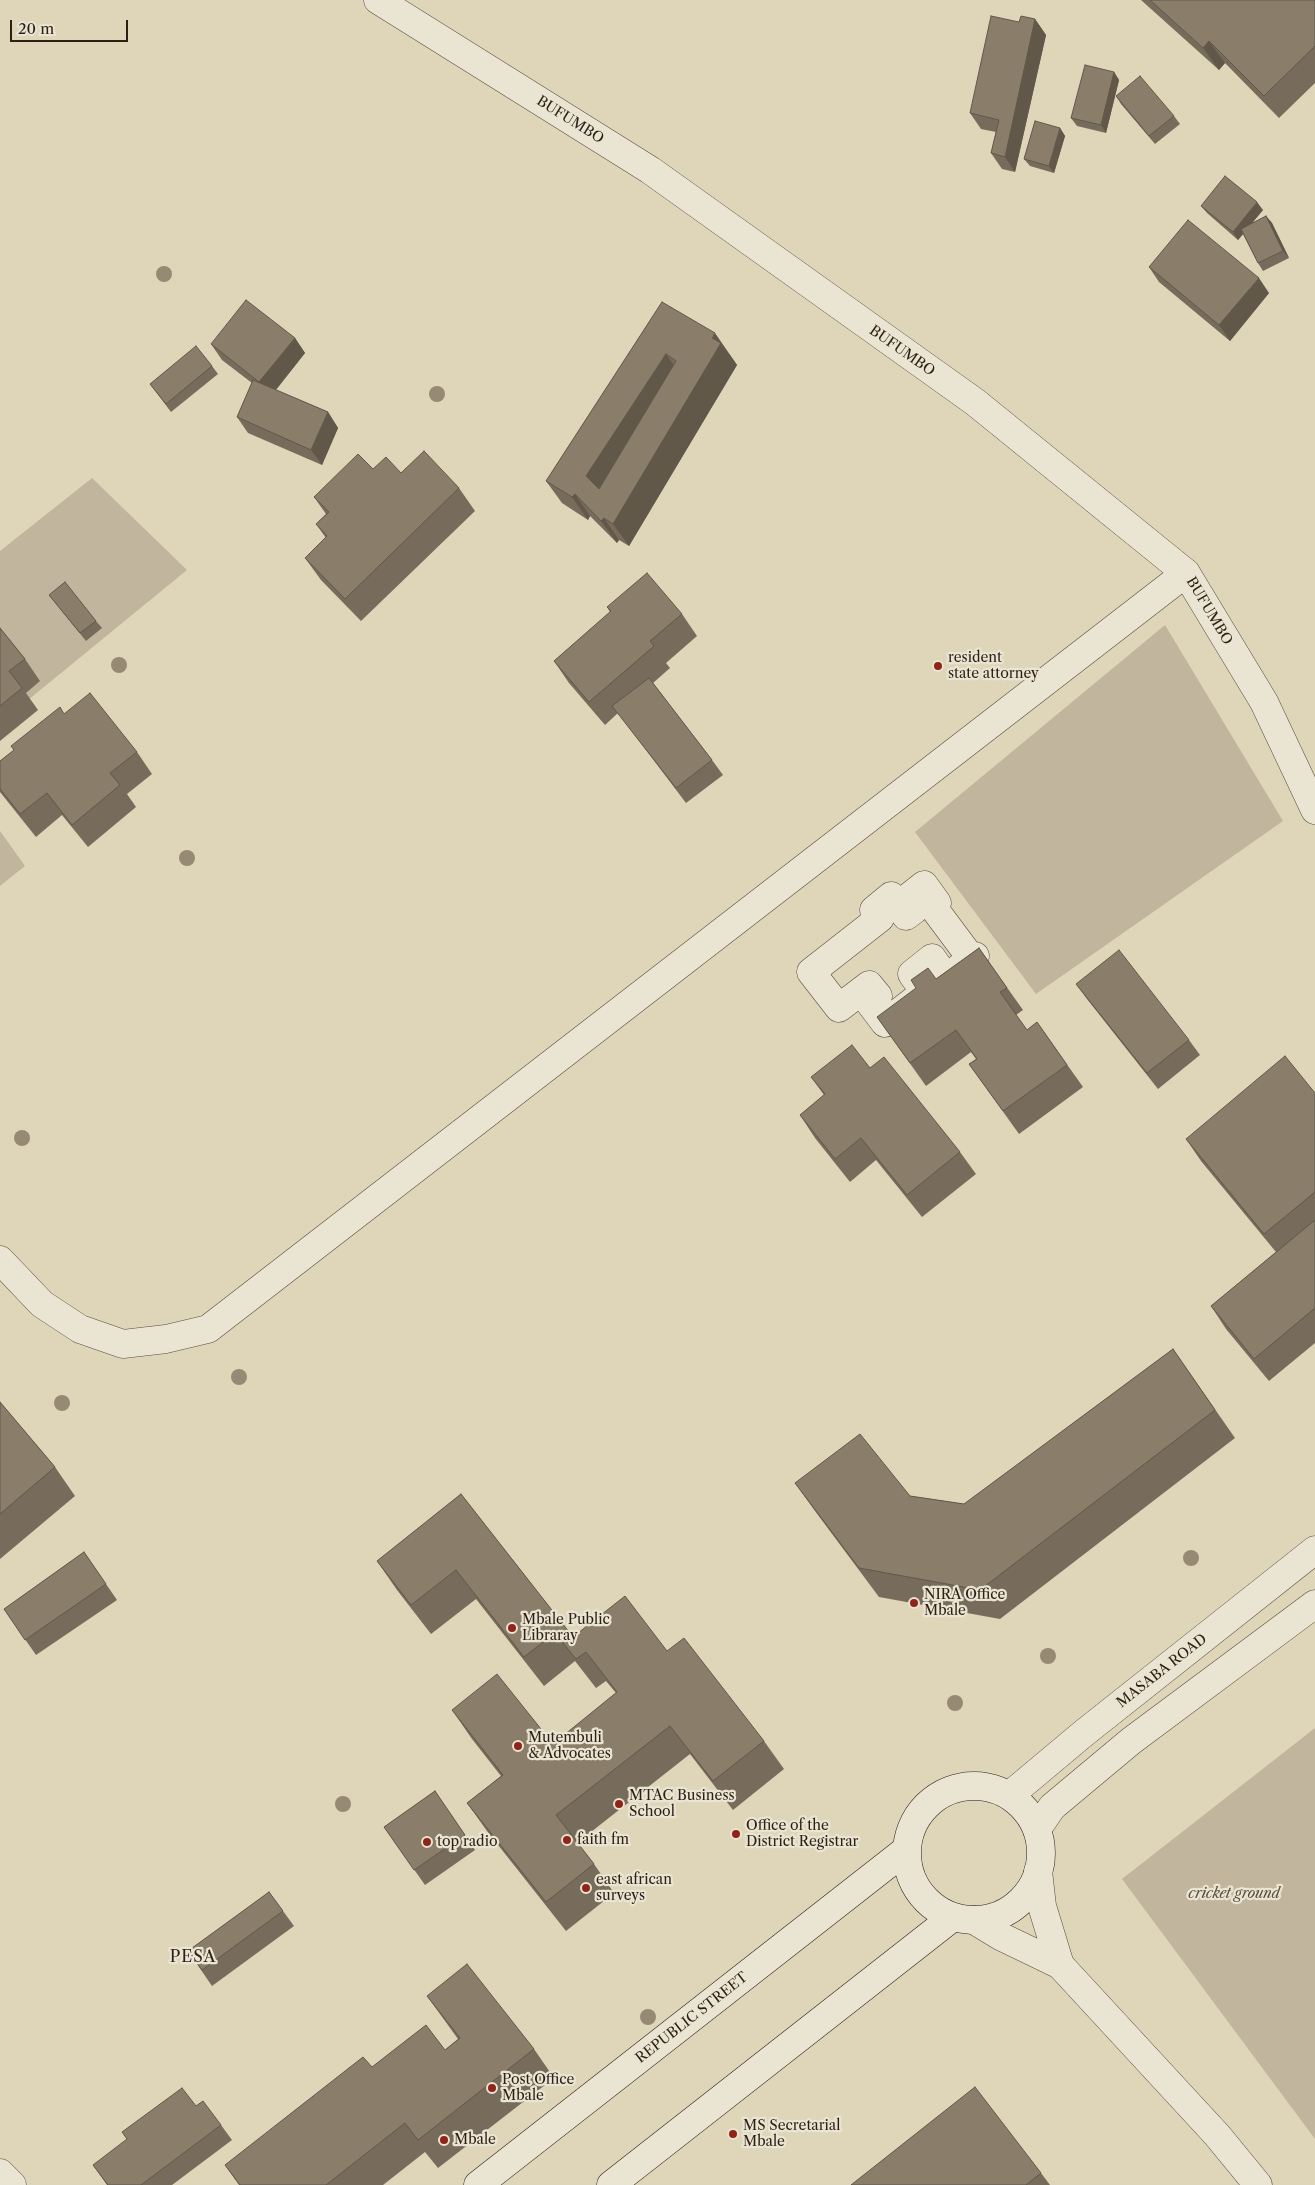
<!DOCTYPE html>
<html>
<head>
<meta charset="utf-8">
<style>
  body { margin:0 }
  #map { position:relative; width:1315px; height:2185px; overflow:hidden; background:#dfd5b9; font-family:"Libre Caslon Text",serif }
  canvas { display:block }
  .scale { position:absolute; left:10px; top:20px; width:118px; height:22px; box-sizing:border-box; border:2px solid #2e1f15; border-top:0; padding-left:6px; font-size:15px; line-height:18px; white-space:nowrap; color:#2e1f15; -webkit-text-stroke:4px #eae4d2; paint-order:stroke }
</style>
</head>
<body>
<div id="map">
<canvas width="1315" height="2185"></canvas>
<div class="scale">20 m</div>
</div>
<script>
const g = document.querySelector('canvas').getContext('2d');
g.lineJoin = 'round';
function paint(path, color) {
  g.fillStyle = color;
  g.fill(path, 'evenodd');
}
function toPath(rows) {
  const path = new Path2D();
  for (const r of rows) {
    if (r.length === 3) {
      path.moveTo(r[0] + r[2], r[1]);
      path.arc(r[0], r[1], r[2], 0, 2 * Math.PI);
      continue;
    }
    path.moveTo(r[0], r[1]);
    for (let i = 2; i < r.length; i += 2) path.lineTo(r[i], r[i + 1]);
  }
  return path;
}
function strokePath(path, color, width, dash) {
  g.strokeStyle = color;
  g.lineWidth = width;
  g.lineCap = dash ? 'butt' : 'round';
  g.setLineDash(dash || []);
  g.stroke(path);
}
function write(font, color, halo, rows, align = 'center') {
  g.font = font + ' "Libre Caslon Text",serif';
  g.lineWidth = 4.5;
  g.setLineDash([]);
  g.textBaseline = 'middle';
  g.strokeStyle = halo;
  g.fillStyle = color;
  for (const [text, x, y, turn = 0] of rows) {
    g.save();
    g.translate(x, y);
    g.rotate((+turn || 0) * Math.PI / 180);
    g.textAlign = isNaN(turn) ? turn : align;
    if (halo) g.strokeText(text, 0, 0);
    g.fillText(text, 0, 0);
    g.restore();
  }
}
paint(toPath([
  [92,478,187,570,0,723,0,551],
  [1165,625,1283,821,1036,994,915,832],
  [0,831,25,866,0,886],
  [1315,1728,1315,2139,1122,1879]
]), '#c1b69d');
const minor = toPath([
  [972,958,946,978,932,958,912,974,925,992,885,1023,869,1002,878,996,869,985,839,1008,811,972,880,918,874,910,891,896,906,916,914,910,905,900,924,885,937,903,933,907,971,958,975,956],
  [0,1260,42,1304,80,1329,123,1344,166,1339,208,1329,1186,573],
  [1038,1871,1042,1906,1060,1965],
  [974,1920,1002,1937,1060,1965,1217,2135,1258,2185],
  [0,2173,12,2185]
]);
const tertiary = toPath([
  [378,0,650,170,975,402,1186,573,1264,702,1315,810],
  [1010,1795,1084,1733,1315,1550],
  [1037,1829,1052,1807,1131,1741,1315,1604]
]);
const secondary = toPath([
  [974,1853,67],
  [478,2185,906,1850],
  [611,2185,953,1917]
]);
strokePath(minor, '#5a4c3e', 29);
strokePath(tertiary, '#5a4c3e', 29);
strokePath(secondary, '#2e1f15', 29);
strokePath(minor, '#eae4d2', 28);
strokePath(tertiary, '#eae4d2', 28);
strokePath(secondary, '#eae4d2', 28);
g.fillStyle = '#968a75';
for (const [x, y] of [
  [164,274],
  [437,394],
  [119,665],
  [187,858],
  [22,1138],
  [239,1377],
  [62,1403],
  [1191,1558],
  [1048,1656],
  [955,1703],
  [343,1804],
  [648,2017]
]) {
  g.beginPath();
  g.arc(x, y, 8, 0, 2 * Math.PI);
  g.fill();
}
paint(toPath([
  [1141,0,1315,0,1315,83,1279,118,1225,63,1219,70],
  [1035,19,1046,35,1015,172,1002,169,991,153,996,132,981,129,970,113,1019,22],
  [1114,72,1119,80,1106,133,1077,126,1071,118],
  [1116,96,1174,116,1180,124,1155,144,1121,104],
  [1060,128,1065,136,1054,173,1030,166,1024,159],
  [1201,206,1263,210,1252,223,1266,216,1272,223,1289,258,1263,271,1258,263,1243,234,1238,240,1207,213],
  [1149,267,1269,293,1230,341,1159,282],
  [662,302,730,355,737,365,629,546,619,540,617,543,590,516,588,520,562,503,546,481],
  [295,338,305,353,276,390,328,412,338,428,322,465,248,433,237,417,252,383,222,360,211,344],
  [212,366,218,374,171,412,150,384],
  [373,469,401,473,459,488,475,511,361,621,321,580,305,558,326,538,316,524,326,514,314,497],
  [49,595,96,621,102,628,86,641],
  [607,607,682,614,697,636,666,663,670,668,653,683,712,760,723,775,686,803,618,713,605,725,569,683,554,661,610,612],
  [0,628,25,659,40,681,26,693,38,710,0,741],
  [64,714,137,752,152,774,127,794,136,807,88,847,62,815,36,837,0,792,0,761],
  [979,948,1023,1010,1016,1015,1027,1030,1037,1022,1083,1087,1019,1134,969,1064,976,1059,971,1052,926,1086,877,1017,936,979],
  [1076,984,1189,1040,1200,1055,1158,1089,1087,999],
  [811,1077,960,1152,976,1174,922,1217,876,1160,850,1182,815,1138,800,1115,824,1095],
  [1315,1093,1315,1343,1269,1381,1226,1329,1211,1306,1276,1252,1201,1161,1186,1139],
  [1173,1349,1235,1438,1000,1619,879,1597,815,1511,795,1483,910,1496,964,1504],
  [0,1402,55,1467,75,1496,0,1559],
  [461,1494,573,1637,667,1651,764,1741,784,1769,733,1810,690,1754,577,1843,594,1864,614,1893,566,1931,487,1831,467,1803,501,1776,472,1739,452,1710,553,1744,616,1693,606,1681,596,1688,575,1661,544,1686,476,1599,431,1634,397,1590,377,1561],
  [84,1552,117,1600,36,1655,4,1609],
  [435,1791,475,1850,425,1885,384,1827],
  [269,1892,294,1926,212,1986,188,1951],
  [427,1996,534,2049,554,2078,438,2168,425,2152,383,2185,239,2185,225,2165,372,2067,445,2050,458,2039],
  [196,2106,221,2125,232,2140,172,2185,107,2185,93,2165],
  [1041,2173,1050,2185,851,2185]
]), '#776c5b');
paint(toPath([
  [1035,19,1046,35,1015,172,1005,157],
  [1209,41,1225,63,1219,70,1203,48],
  [1114,72,1119,80,1106,133,1101,125],
  [1060,128,1065,136,1054,173,1049,166],
  [1257,202,1263,210,1238,240,1233,232],
  [1266,216,1272,223,1289,258,1283,251],
  [1259,278,1269,293,1230,341,1219,325],
  [715,333,737,365,629,546,613,524],
  [295,338,305,353,270,397,259,382],
  [666,354,681,376,602,498,586,476],
  [328,412,338,428,322,465,311,450],
  [575,494,590,516,588,520,572,497],
  [604,518,619,540,617,543,601,521]
]), '#61584a');
const building = toPath([
  [1150,0,1315,0,1315,46,1264,96,1209,41,1203,48,1150,0],
  [991,16,1019,22,1021,16,1035,19,1005,157,991,153,999,120,970,113,991,16],
  [1085,65,1114,72,1101,125,1071,118,1085,65],
  [1140,76,1174,116,1149,136,1116,96,1140,76],
  [1035,121,1060,128,1049,166,1024,159,1035,121],
  [1225,176,1257,202,1233,232,1201,206,1225,176],
  [1266,216,1283,251,1258,263,1241,229,1266,216],
  [1188,220,1259,278,1219,325,1149,267,1188,220],
  [246,300,295,338,259,382,211,344,246,300],
  [662,302,715,333,712,338,721,343,613,524,604,518,601,521,575,494,572,497,546,481,662,302],
  [666,354,676,361,599,489,586,476,666,354],
  [196,346,212,366,166,404,150,384,196,346],
  [253,380,328,412,311,450,237,417,253,380],
  [424,451,459,488,345,599,305,558,327,536,316,524,329,512,314,497,358,454,373,469,386,457,401,473,424,451],
  [647,573,682,614,650,641,654,646,589,702,554,661,611,611,607,607,647,573],
  [65,582,96,621,80,633,49,595,65,582],
  [0,628,25,659,9,671,22,688,0,706,0,628],
  [649,678,712,760,676,788,612,706,649,678],
  [90,693,137,752,110,773,120,785,72,825,47,793,20,814,0,789,0,761,14,750,11,746,60,707,64,714,90,693],
  [979,948,1007,988,1000,992,1027,1030,1037,1022,1067,1065,1003,1111,969,1064,977,1059,956,1030,910,1063,877,1017,916,988,911,980,928,968,936,979,979,948],
  [1119,950,1189,1040,1147,1073,1076,984,1119,950],
  [852,1045,870,1068,884,1057,960,1152,907,1195,861,1138,835,1159,800,1115,825,1094,811,1077,852,1045],
  [1285,1056,1315,1093,1315,1192,1264,1234,1186,1139,1285,1056],
  [1315,1220,1315,1308,1254,1359,1211,1306,1315,1220],
  [1173,1349,1215,1410,980,1590,859,1568,795,1483,860,1434,910,1496,964,1504,1173,1349],
  [0,1402,55,1467,0,1514,0,1402],
  [461,1494,573,1637,625,1596,667,1651,684,1638,764,1741,713,1781,670,1726,556,1815,594,1864,546,1902,467,1803,503,1775,452,1710,497,1674,553,1744,617,1692,586,1652,576,1659,555,1633,524,1657,456,1570,411,1605,377,1561,461,1494],
  [84,1552,106,1584,25,1640,4,1609,84,1552],
  [435,1791,465,1835,414,1870,384,1827,435,1791],
  [269,1892,283,1911,202,1970,188,1951,269,1892],
  [467,1964,534,2049,418,2140,405,2123,326,2185,240,2185,225,2165,363,2057,372,2067,426,2025,445,2050,460,2038,427,1996,467,1964],
  [975,2087,1041,2173,1026,2185,851,2185,975,2087],
  [182,2088,196,2106,203,2101,221,2125,141,2185,108,2185,93,2165,127,2139,122,2132,182,2088]
]);
paint(building, '#8a7e6a');
strokePath(building, '#61584a', 1);
for (const [x, y, r, color] of [
  [938,666,5,"#8f2418"],
  [914,1603,5,"#8f2418"],
  [512,1628,5,"#8f2418"],
  [518,1746,5,"#8f2418"],
  [619,1804,5,"#8f2418"],
  [736,1834,5,"#8f2418"],
  [567,1840,5,"#8f2418"],
  [427,1842,5,"#8f2418"],
  [586,1888,5,"#8f2418"],
  [492,2088,5,"#8f2418"],
  [733,2134,5,"#8f2418"],
  [444,2140,5,"#8f2418"]
]) {
  const dot = new Path2D();
  dot.arc(x, y, r, 0, 2 * Math.PI);
  g.fillStyle = color;
  g.fill(dot);
  strokePath(dot, '#eae4d2', 2);
}
write('14px', '#2e1f15', '#eae4d2', [
  ["BUFUMBO",570,120,32],
  ["BUFUMBO",902,351,35],
  ["BUFUMBO",1209,611,59],
  ["MASABA ROAD",1162,1671,-38],
  ["REPUBLIC STREET",692,2018,-38]
]);
write('14px', '#2e1f15', '#eae4d2', [
  ["resident",948,658],
  ["state attorney",948,674],
  ["NIRA Office",924,1595],
  ["Mbale",924,1611],
  ["Mbale Public",522,1620],
  ["Libraray",522,1636],
  ["Mutembuli",528,1738],
  ["& Advocates",528,1754],
  ["MTAC Business",629,1796],
  ["School",629,1812],
  ["Office of the",746,1826],
  ["District Registrar",746,1842],
  ["faith fm",577,1840],
  ["top radio",437,1842],
  ["east african",596,1880],
  ["surveys",596,1896],
  ["Post Office",502,2080],
  ["Mbale",502,2096],
  ["MS Secretarial",743,2126],
  ["Mbale",743,2142],
  ["Mbale",454,2140]
], 'left');
write('italic 14px', '#5a4c3e', '#eae4d2', [
  ["cricket ground",1234,1894]
]);
g.letterSpacing = '1px';
write('16px', '#2e1f15', '#eae4d2', [
  ["PESA",193,1957]
]);
g.letterSpacing = '0px';
</script>
</body>
</html>
